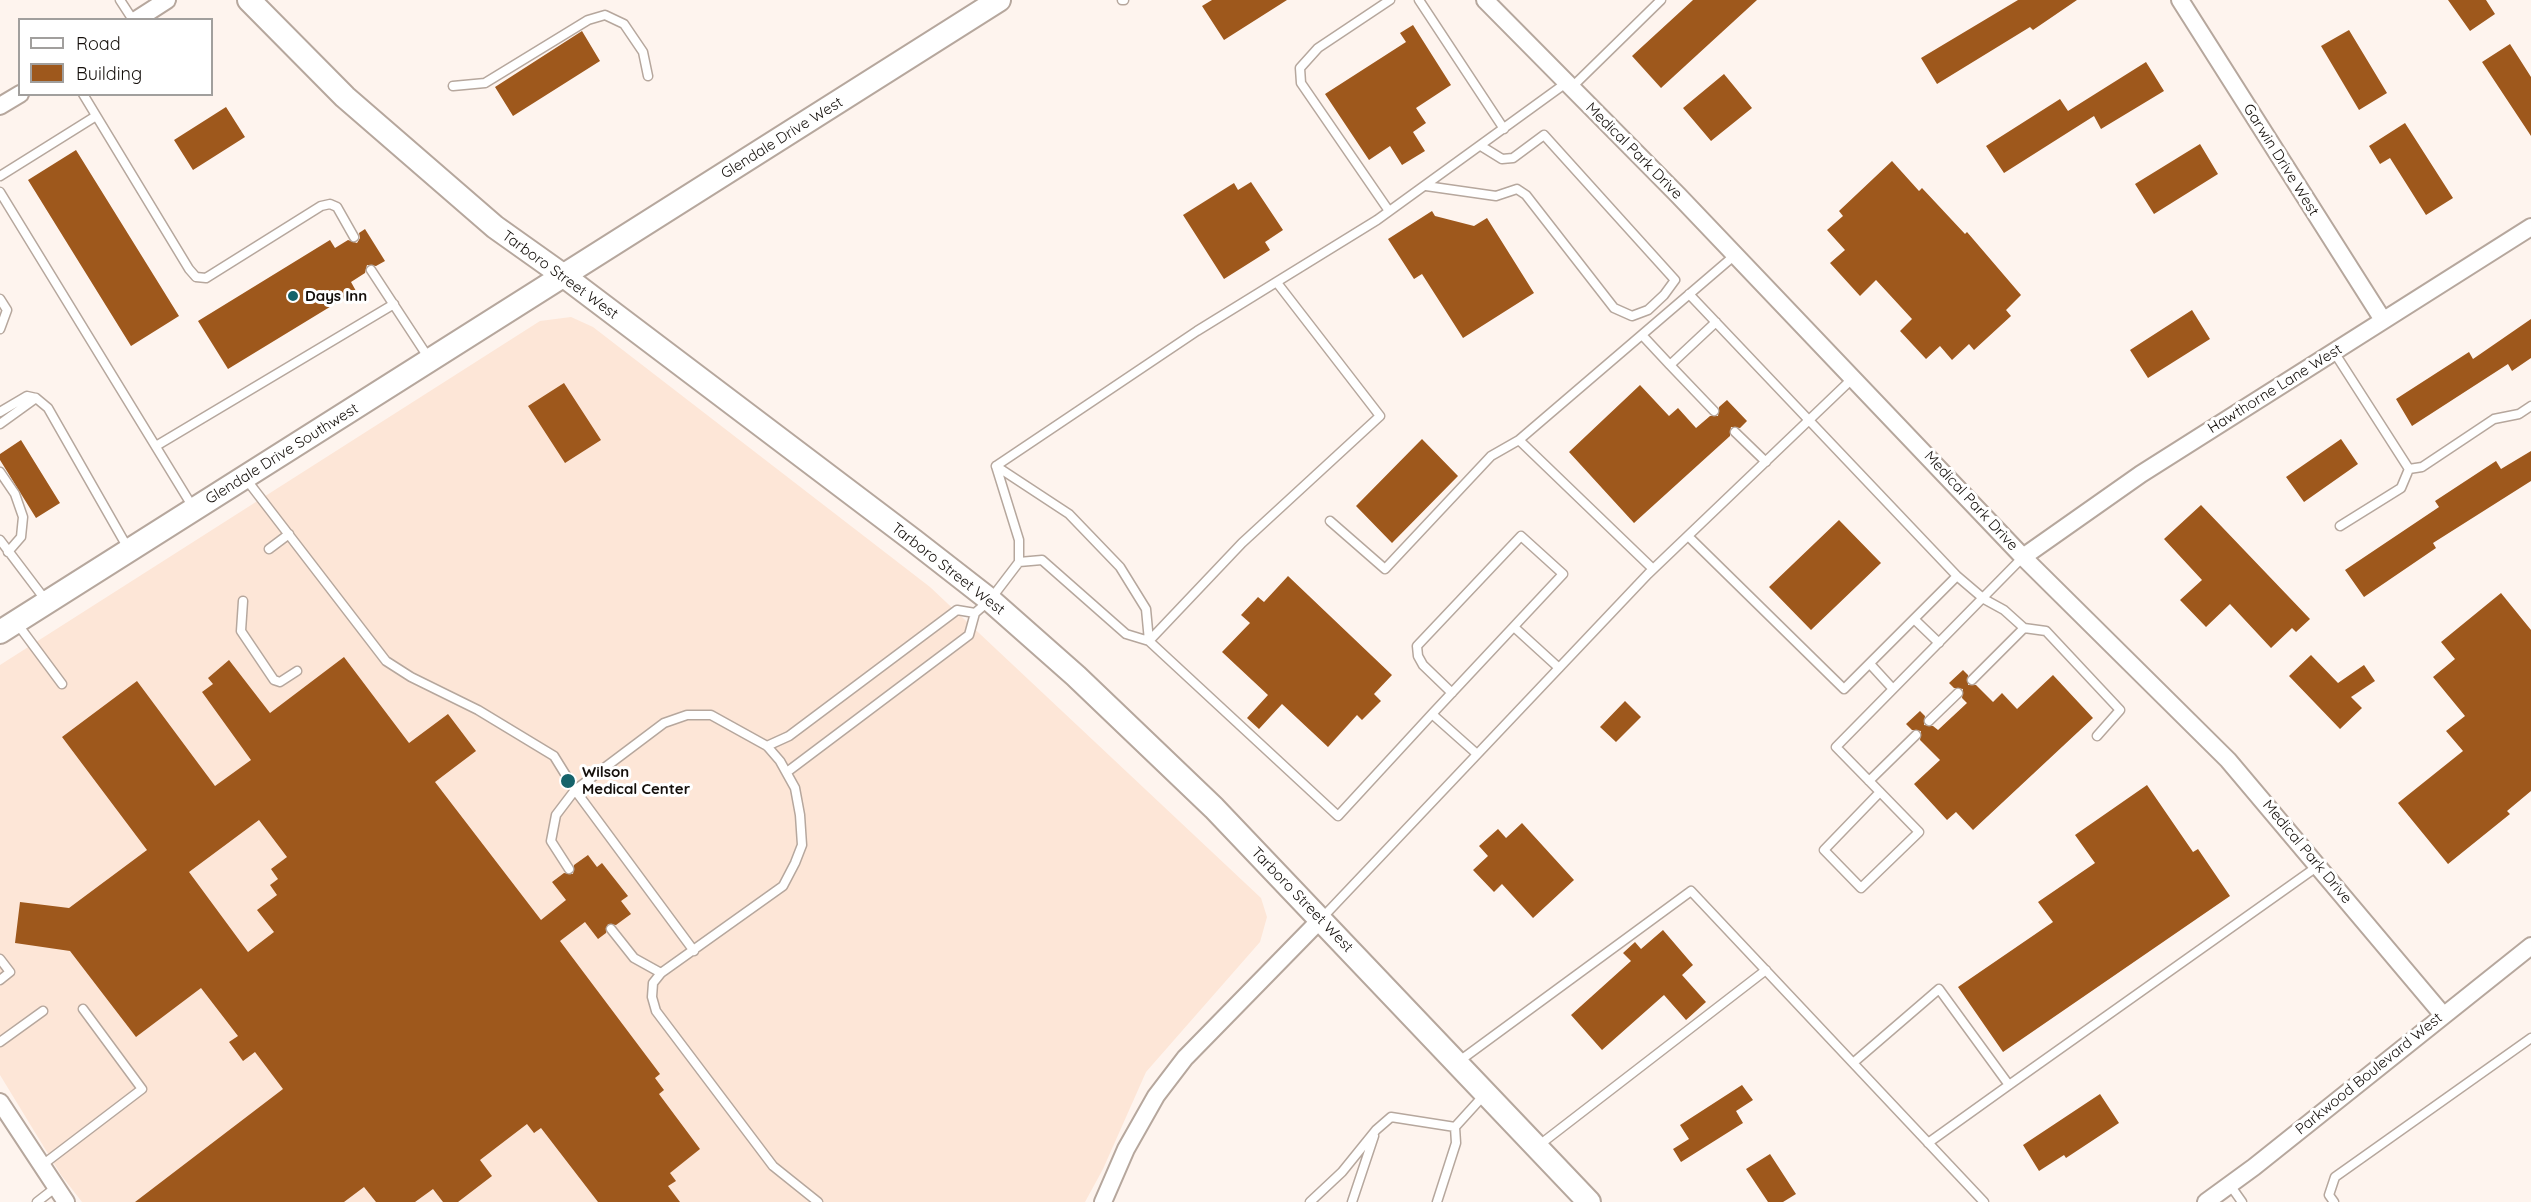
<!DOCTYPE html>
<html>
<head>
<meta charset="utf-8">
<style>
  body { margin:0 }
  #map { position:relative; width:2531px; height:1202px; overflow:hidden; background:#fef4ee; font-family:Quicksand,sans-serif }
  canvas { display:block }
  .legend { position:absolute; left:18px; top:18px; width:195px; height:78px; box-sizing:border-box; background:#fff; border:2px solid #a19f9d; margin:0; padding:8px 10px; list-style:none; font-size:18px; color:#140f0b }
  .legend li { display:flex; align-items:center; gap:12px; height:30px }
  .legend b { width:30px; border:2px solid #a19f9d }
</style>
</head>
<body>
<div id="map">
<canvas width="2531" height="1202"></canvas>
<ul class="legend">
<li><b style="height:8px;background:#fff"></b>Road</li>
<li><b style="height:16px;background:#9e581c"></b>Building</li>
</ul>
</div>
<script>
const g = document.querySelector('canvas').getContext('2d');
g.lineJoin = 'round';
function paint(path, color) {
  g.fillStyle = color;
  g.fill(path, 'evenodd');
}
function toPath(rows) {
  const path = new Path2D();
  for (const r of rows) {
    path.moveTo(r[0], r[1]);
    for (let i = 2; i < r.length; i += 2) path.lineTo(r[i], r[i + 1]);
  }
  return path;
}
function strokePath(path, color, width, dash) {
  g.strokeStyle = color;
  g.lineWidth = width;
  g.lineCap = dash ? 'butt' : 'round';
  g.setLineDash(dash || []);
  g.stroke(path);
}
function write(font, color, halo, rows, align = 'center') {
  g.font = font + ' Quicksand,sans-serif';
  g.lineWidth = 6;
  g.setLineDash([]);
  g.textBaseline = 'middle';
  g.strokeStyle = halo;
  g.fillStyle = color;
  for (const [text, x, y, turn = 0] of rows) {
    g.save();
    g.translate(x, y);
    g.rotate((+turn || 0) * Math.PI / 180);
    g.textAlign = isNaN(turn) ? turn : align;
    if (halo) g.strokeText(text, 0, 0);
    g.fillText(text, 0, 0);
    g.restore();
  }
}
paint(toPath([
  [571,317,593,327,930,587,1261,898,1267,917,1260,942,1146,1072,1103,1169,1085,1202,82,1202,61,1175,0,1075,0,665,540,321]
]), '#fde6d7');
paint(toPath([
  [1212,0,1287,0,1224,40,1202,6],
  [1693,0,1757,0,1661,88,1632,56],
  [2018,0,2077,0,2033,30,2030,27,1937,84,1921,58],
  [2448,0,2486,0,2495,14,2470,31],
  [1413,25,1451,85,1416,108,1426,123,1413,132,1425,151,1402,165,1390,146,1369,160,1325,94,1406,42,1400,33],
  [2349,30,2387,93,2359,110,2321,46],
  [582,31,600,61,513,116,495,87],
  [2510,44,2531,77,2531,136,2482,62],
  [2146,62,2164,91,2101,129,2094,116,2004,173,1986,146,2060,99,2068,111],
  [1724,74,1752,108,1711,141,1683,108],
  [226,107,245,137,193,170,174,140],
  [2405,123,2453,198,2426,215,2390,158,2380,164,2369,146],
  [2200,144,2218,174,2154,214,2135,184],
  [76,150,179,316,131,346,28,180],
  [1892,161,1919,191,1922,188,1965,234,1967,232,2021,295,2006,310,2011,316,1974,350,1969,344,1952,360,1940,346,1926,359,1900,331,1912,319,1876,280,1860,296,1830,263,1845,250,1827,230,1843,216,1839,211],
  [1251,182,1283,230,1265,242,1270,250,1224,279,1183,215,1234,183,1238,190],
  [1432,211,1435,216,1474,226,1487,218,1534,293,1463,338,1422,274,1414,279,1388,239],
  [365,229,385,261,376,266,367,265,365,273,351,282,356,291,228,369,198,321,330,240,335,248,348,240,357,243,360,238,359,233],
  [2192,310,2210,339,2148,378,2130,350],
  [2531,319,2531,358,2512,371,2508,364,2412,426,2396,399,2469,352,2473,359],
  [564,383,601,440,565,463,528,406],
  [1640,385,1669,416,1678,408,1696,428,1710,416,1718,416,1719,407,1727,400,1747,421,1740,428,1731,427,1730,436,1634,523,1569,452],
  [1422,439,1458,476,1392,543,1356,506],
  [2341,439,2358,464,2304,502,2286,477],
  [21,440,60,503,36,518,0,460,0,454],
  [2531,451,2531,481,2433,543,2436,548,2364,597,2345,570,2439,507,2435,501,2496,461,2501,469],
  [2201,505,2310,619,2296,632,2292,628,2271,648,2230,604,2206,627,2180,600,2202,580,2164,539],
  [1839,520,1881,563,1811,630,1769,587],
  [1288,576,1392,675,1374,694,1381,701,1362,720,1357,715,1328,747,1282,704,1259,729,1247,718,1268,695,1222,652,1250,623,1241,615,1258,597,1264,602],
  [2501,593,2531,630,2531,791,2507,811,2510,814,2448,864,2398,803,2463,751,2446,731,2465,716,2433,677,2455,659,2441,642],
  [2311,655,2338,683,2364,665,2375,681,2351,697,2362,708,2340,729,2289,676],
  [344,657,409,743,448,714,476,751,435,782,541,920,566,900,552,882,564,873,573,874,574,865,588,855,597,867,602,863,628,896,621,901,631,914,616,925,608,924,606,933,598,939,585,922,560,941,660,1074,655,1078,664,1090,659,1094,700,1149,670,1173,676,1181,668,1186,680,1202,598,1202,541,1128,534,1133,527,1124,480,1160,492,1176,458,1202,443,1202,433,1189,415,1202,376,1202,364,1187,344,1202,135,1202,283,1089,255,1052,243,1061,229,1042,238,1036,201,988,136,1037,70,951,15,943,20,902,69,908,147,850,62,737,137,681,215,786,251,760,202,692,213,684,208,678,229,660,270,713],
  [259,820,287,857,271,869,278,879,270,885,277,895,257,910,274,932,248,952,189,872],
  [1963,670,1968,675,1968,685,1976,685,1993,702,2002,693,2017,709,2053,675,2093,718,1973,830,1956,812,1947,820,1914,784,1940,760,1920,740,1921,731,1912,730,1906,724,1920,711,1925,716,1924,725,1933,726,1938,730,1967,703,1962,698,1963,689,1954,688,1949,683],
  [1625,701,1641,717,1616,742,1600,727],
  [2147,785,2193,852,2198,849,2230,896,2003,1052,1958,987,2053,922,2038,902,2095,863,2075,835],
  [1522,823,1574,880,1533,918,1502,884,1494,892,1473,870,1488,856,1479,846,1498,829,1506,838],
  [1663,930,1693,965,1682,975,1706,1002,1686,1020,1664,995,1602,1050,1571,1015,1631,961,1623,953,1635,942,1641,949],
  [1742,1085,1753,1100,1736,1111,1743,1123,1681,1162,1673,1149,1689,1139,1680,1125],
  [2100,1094,2119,1123,2066,1158,2064,1155,2039,1171,2023,1145],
  [1770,1154,1796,1194,1783,1202,1768,1202,1746,1169]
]), '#9e581c');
const lane = toPath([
  [120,0,133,20],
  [1122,0,1124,0],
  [1419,0,1504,129],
  [453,86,485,83,588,20,605,15,624,24,643,52,648,76],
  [1571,88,1661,0],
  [83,94,189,269,196,277,206,278,321,206,330,204,337,207,354,237],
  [0,176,96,116],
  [1426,186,1496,196,1517,189,1526,195,1614,308,1632,316,1648,310,1664,295,1675,280,1544,135,1513,158,1502,159,1481,146],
  [0,192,194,509],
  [1389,211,1301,83,1300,68,1318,48,1390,0],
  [371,270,430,360],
  [1689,294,1957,576,1984,599,2004,610,2024,628,1972,680],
  [0,299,7,310,0,329],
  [1642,335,1670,365],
  [2334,352,2409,469,2401,488,2340,526],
  [1714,411,1670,365,1716,322],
  [0,412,27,396,36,398,48,408,129,550],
  [0,424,36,398],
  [1735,432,1766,462],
  [156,446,394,304],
  [996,466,1069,514,1120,567,1146,609,1149,641],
  [2409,469,2422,467,2494,419,2519,414,2531,406],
  [0,472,15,494,23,517,21,537,8,552],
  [246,479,386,661,411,677,478,710,554,756,575,790,694,951],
  [1330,521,1385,569,1491,456,1519,440],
  [1689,537,1844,689,1957,576],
  [0,540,47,602],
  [269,549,289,534],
  [1019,562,1042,560,1126,634,1149,641,1338,816,1432,714,1563,574,1521,536,1417,646,1418,656,1423,665,1452,693],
  [1653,569,1519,440,1735,255],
  [243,601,241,631,274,680,280,682,297,671],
  [1914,619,1939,643],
  [16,622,62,684],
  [1514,627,1559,668],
  [2024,628,2046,631,2120,710,2097,736],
  [1149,641,1242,543,1380,416,1278,284],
  [1871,665,1893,689],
  [1432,714,1477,754],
  [1929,721,1958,693],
  [767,746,789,736,957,610,975,613],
  [787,772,969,635,975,613,990,600,1019,562,1019,540,996,466,1197,331,1377,220,1566,83],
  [1869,781,1916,735],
  [1880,792,1824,850,1861,888,1919,832,1880,792,1836,747,2023,557],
  [569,869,551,841,556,815,575,790,664,723,687,715,711,715,767,746,780,761,795,788,800,815,802,845,795,863,783,886,661,973,653,983,652,997,656,1011,773,1166,818,1202],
  [1322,918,1648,574,1853,378],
  [611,929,634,958,661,973],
  [0,959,10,972,0,980],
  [0,1042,43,1011],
  [1458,1062,1691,891,1984,1202],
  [1853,1063,1939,989,2009,1085,1928,1143],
  [2009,1085,2318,866],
  [1538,1146,1766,970],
  [41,1166,142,1089,83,1009],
  [2230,1185,2242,1202],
  [37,1202,55,1188],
  [1310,1202,1342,1172,1376,1130,1391,1117,1455,1127],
  [1352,1202,1374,1136],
  [1437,1202,1456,1143,1455,1127,1485,1094],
  [2334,1202,2329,1195,2335,1177,2531,1038]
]);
const street = toPath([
  [1485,0,1678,195,2023,557,2228,760,2443,1015],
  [2180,0,2383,320],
  [136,20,167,0],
  [0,106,20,94],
  [2023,557,2141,474,2531,227],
  [0,1102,66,1202],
  [1103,1202,1126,1149,1156,1096,1185,1058,1321,919],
  [2206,1202,2254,1167,2531,946]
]);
const secondary = toPath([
  [249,0,345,97,495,227,564,276,913,540,990,600,1076,676,1214,808,1589,1202],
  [0,632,999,0]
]);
strokePath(lane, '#b6a79d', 11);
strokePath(street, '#b6a79d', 20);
strokePath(secondary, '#b6a79d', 26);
strokePath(lane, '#fff', 8);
strokePath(street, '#fff', 16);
strokePath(secondary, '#fff', 22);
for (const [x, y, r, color] of [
  [293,296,6,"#15636b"],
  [568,781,8,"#15636b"]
]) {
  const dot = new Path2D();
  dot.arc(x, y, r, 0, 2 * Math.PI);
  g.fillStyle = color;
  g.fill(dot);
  strokePath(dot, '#fff', 2);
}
write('15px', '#140f0b', '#fff', [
  ["Glendale Drive West",782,138,-32],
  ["Medical Park Drive",1634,151,45],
  ["Garwin Drive West",2281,160,58],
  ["Tarboro Street West",560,275,36],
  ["Hawthorne Lane West",2275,389,-32],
  ["Glendale Drive Southwest",282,454,-32],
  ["Medical Park Drive",1971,501,47],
  ["Tarboro Street West",948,569,38],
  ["Medical Park Drive",2307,852,50],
  ["Tarboro Street West",1302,900,46],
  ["Parkwood Boulevard West",2369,1074,-39]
]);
write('bold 15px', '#140f0b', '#fff', [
  ["Days Inn",305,296],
  ["Wilson",582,772],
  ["Medical Center",582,789]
], 'left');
</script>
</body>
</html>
